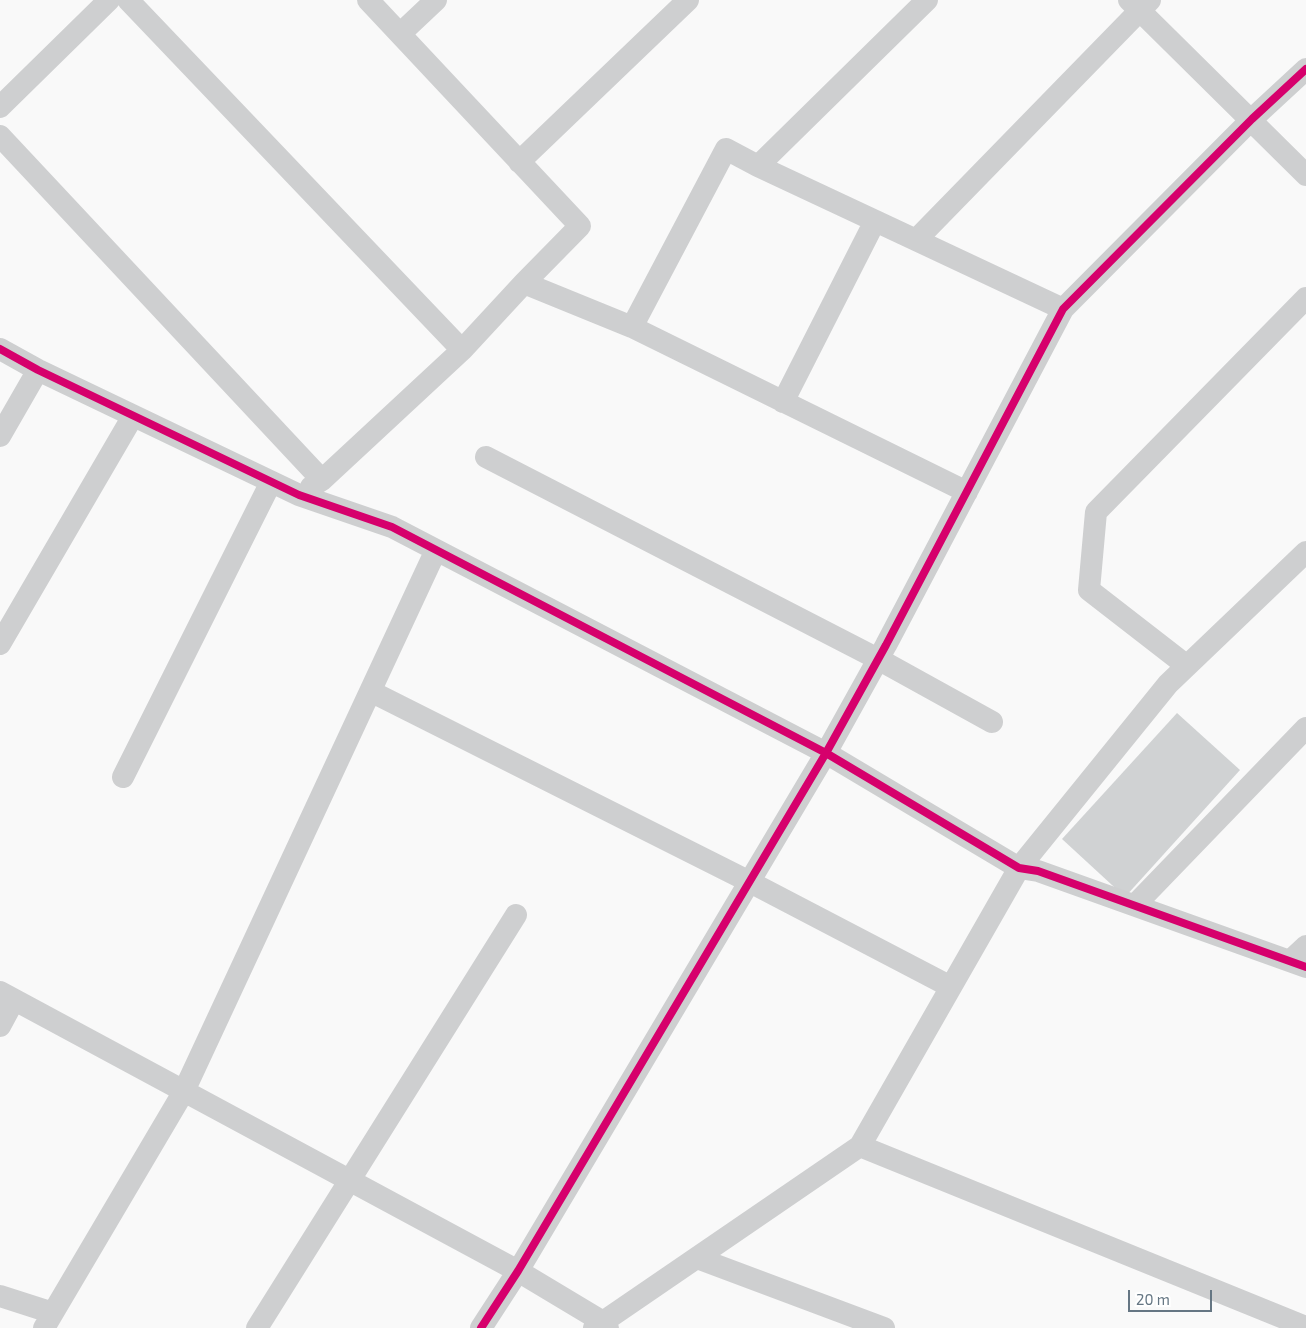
<!DOCTYPE html>
<html>
<head>
<meta charset="utf-8">
<style>
  body { margin:0 }
  #map { position:relative; width:1306px; height:1328px; overflow:hidden; background:#f9f9f9; font-family:"Exo 2",sans-serif }
  canvas { display:block }
  .scale { position:absolute; left:1128px; top:1290px; width:84px; height:22px; box-sizing:border-box; border:2px solid #657683; border-top:0; padding-left:6px; font-size:15px; line-height:18px; white-space:nowrap; color:#657683; -webkit-text-stroke:4px #fff; paint-order:stroke }
</style>
</head>
<body>
<div id="map">
<canvas width="1306" height="1328"></canvas>
<div class="scale">20 m</div>
</div>
<script>
const g = document.querySelector('canvas').getContext('2d');
g.lineJoin = 'round';
function paint(path, color) {
  g.fillStyle = color;
  g.fill(path, 'evenodd');
}
function toPath(rows) {
  const path = new Path2D();
  for (const r of rows) {
    path.moveTo(r[0], r[1]);
    for (let i = 2; i < r.length; i += 2) path.lineTo(r[i], r[i + 1]);
  }
  return path;
}
function strokePath(path, color, width, dash) {
  g.strokeStyle = color;
  g.lineWidth = width;
  g.lineCap = dash ? 'butt' : 'round';
  g.setLineDash(dash || []);
  g.stroke(path);
}
paint(toPath([
  [1177,713,1240,770,1125,897,1062,839]
]), '#d0d2d3');
strokePath(toPath([
  [128,0,462,350,524,283,632,327,967,492],
  [368,0,580,226,524,283],
  [1129,0,1306,175],
  [401,33,436,0],
  [0,107,109,0],
  [0,136,322,480],
  [519,162,688,0],
  [758,166,916,240],
  [1063,309,916,240,1150,0],
  [632,327,726,149,758,166,927,0],
  [0,349,38,370,299,495,392,527,826,753,1019,868,1038,871,1306,967],
  [783,402,875,221],
  [0,436,38,370],
  [486,457,878,659,992,722],
  [311,487,322,480,462,350],
  [0,644,133,416],
  [1187,666,1089,590,1096,512,1306,298],
  [372,692,748,881,951,987],
  [123,777,271,482],
  [1135,905,1306,728],
  [1291,960,1306,946],
  [0,992,518,1271,603,1322,608,1328],
  [0,1026,14,1000],
  [860,1146,1306,1327],
  [697,1258,884,1328],
  [0,1296,53,1313],
  [44,1328,184,1091,436,550],
  [257,1328,516,915],
  [481,1328,518,1271,826,753,886,645,1063,309,1252,119,1306,69],
  [594,1328,860,1146,1019,868,1168,684,1306,552]
]), '#cecfd0', 22);
strokePath(toPath([
  [0,349,38,370,299,495,392,527,826,753,1019,868,1038,871,1306,967],
  [481,1328,518,1271,826,753,886,645,1063,309,1252,119,1306,69]
]), '#d6006c', 8);
</script>
</body>
</html>
